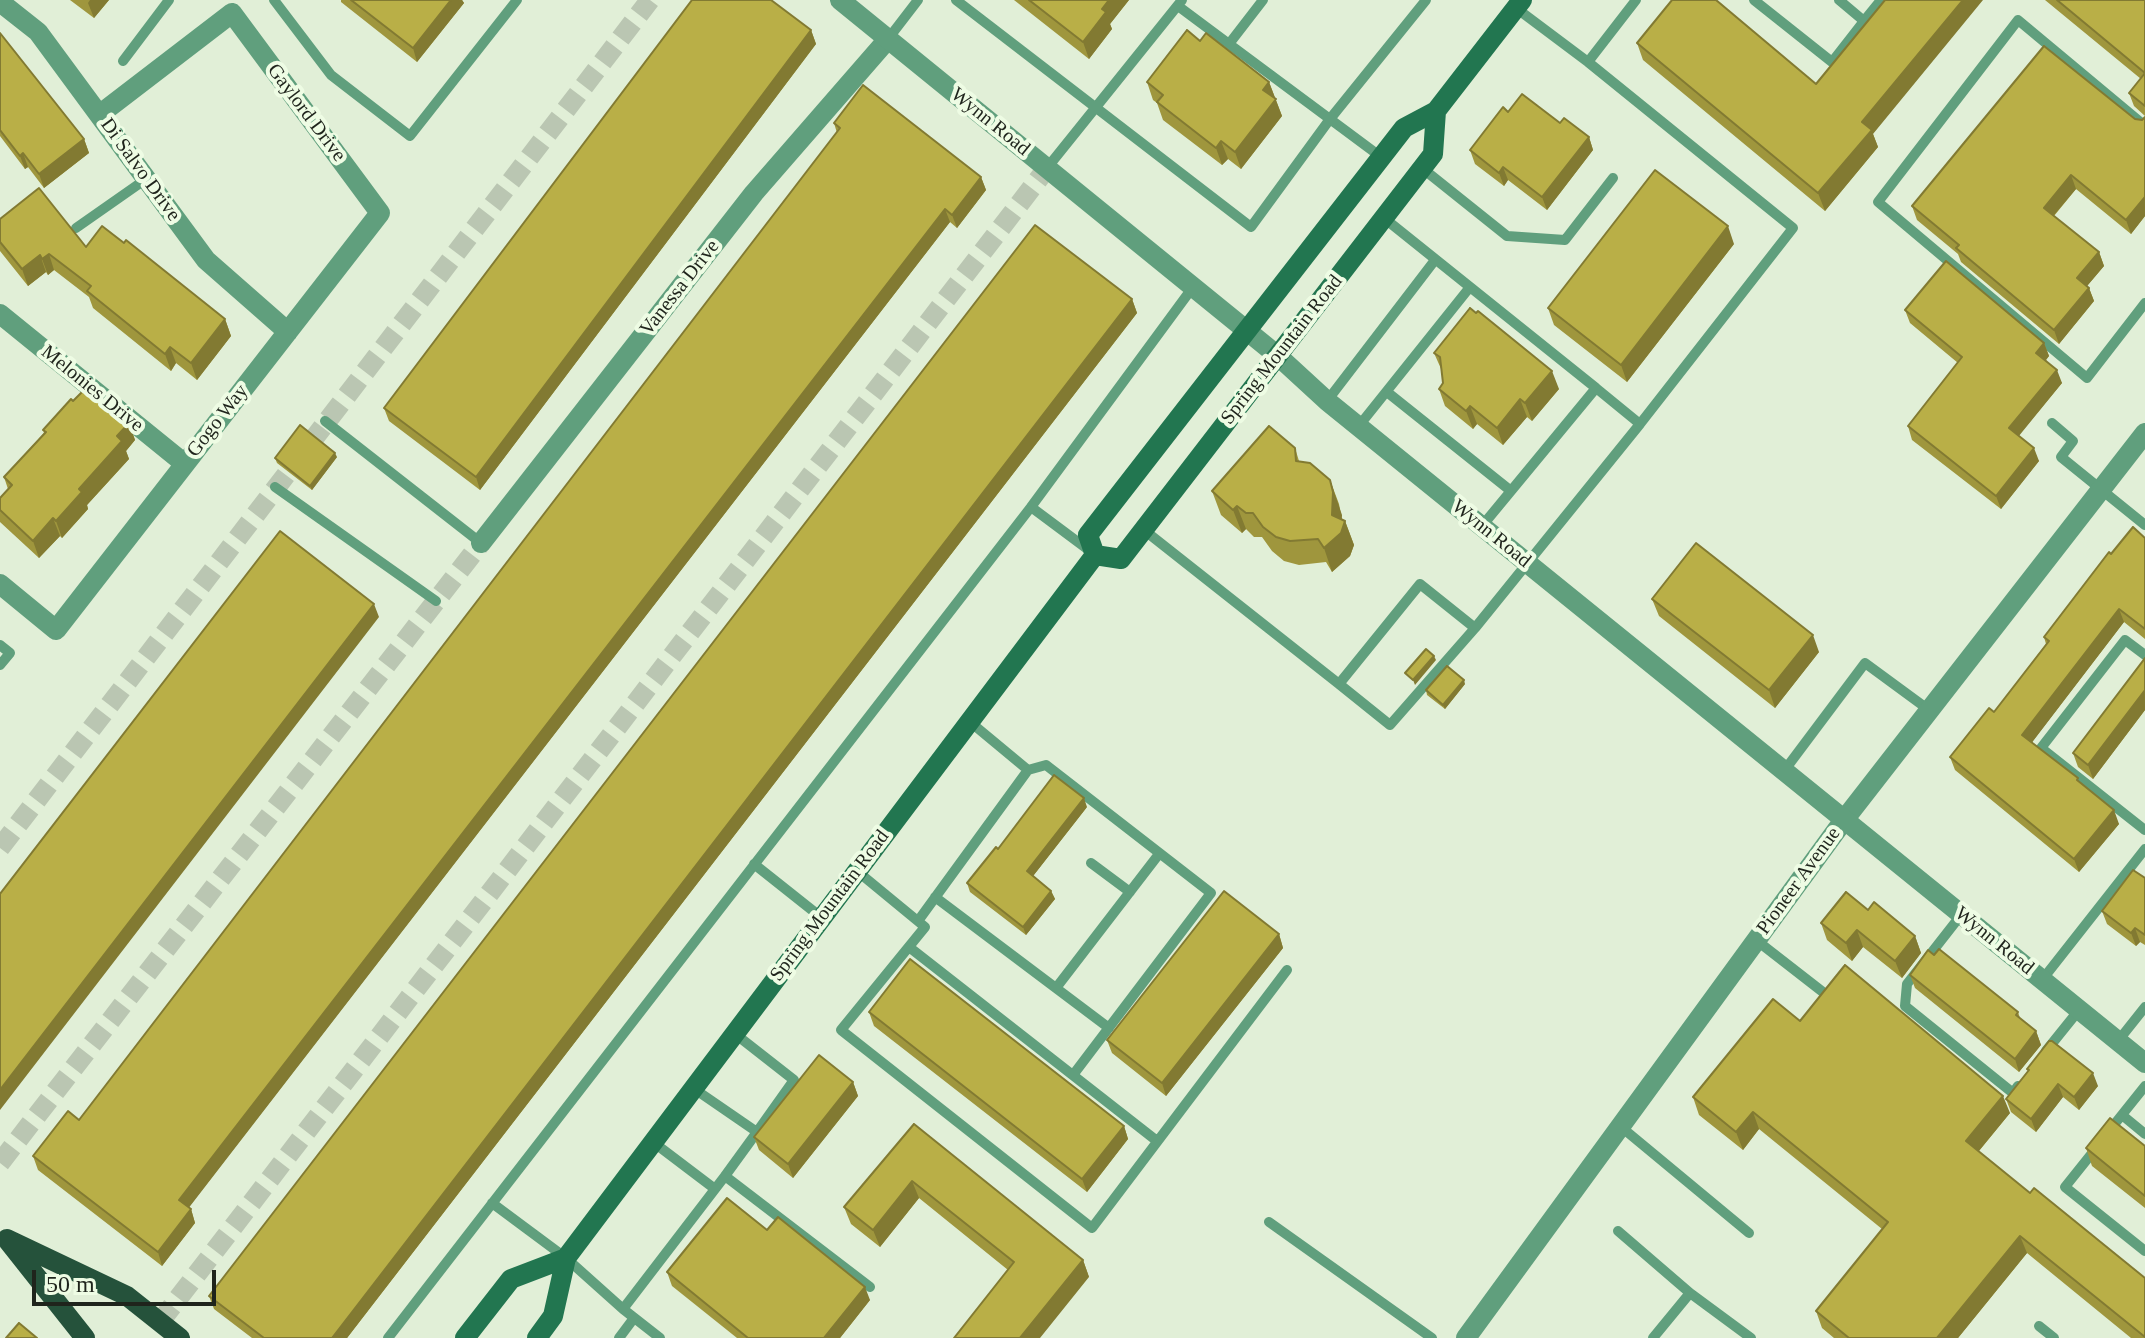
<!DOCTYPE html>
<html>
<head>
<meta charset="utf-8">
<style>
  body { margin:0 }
  #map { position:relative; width:2145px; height:1338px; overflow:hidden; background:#e1efd7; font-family:Georgia,serif }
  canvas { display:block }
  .scale { position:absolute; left:32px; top:1270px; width:184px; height:36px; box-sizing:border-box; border:4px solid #1f241c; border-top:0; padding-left:10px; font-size:24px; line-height:28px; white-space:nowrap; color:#1f241c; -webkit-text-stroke:6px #eefce4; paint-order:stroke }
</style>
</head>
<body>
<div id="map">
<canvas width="2145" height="1338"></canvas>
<div class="scale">50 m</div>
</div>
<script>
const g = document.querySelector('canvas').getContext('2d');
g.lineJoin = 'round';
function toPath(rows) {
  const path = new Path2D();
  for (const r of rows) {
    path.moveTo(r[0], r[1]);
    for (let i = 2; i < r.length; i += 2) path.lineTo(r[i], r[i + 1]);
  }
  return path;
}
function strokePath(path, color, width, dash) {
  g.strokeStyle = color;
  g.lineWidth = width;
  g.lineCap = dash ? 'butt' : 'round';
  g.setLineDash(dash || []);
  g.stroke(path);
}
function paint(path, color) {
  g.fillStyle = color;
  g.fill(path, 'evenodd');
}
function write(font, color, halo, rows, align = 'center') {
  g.font = font + ' Georgia,serif';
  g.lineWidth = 8;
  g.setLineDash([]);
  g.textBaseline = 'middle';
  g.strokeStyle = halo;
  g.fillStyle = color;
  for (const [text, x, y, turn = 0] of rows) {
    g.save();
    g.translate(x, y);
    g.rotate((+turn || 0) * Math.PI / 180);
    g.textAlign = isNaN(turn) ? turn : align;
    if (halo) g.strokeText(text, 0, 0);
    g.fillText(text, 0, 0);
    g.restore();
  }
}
strokePath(toPath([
  [0,848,650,0],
  [0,1163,481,543],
  [160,1322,1047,168]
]), '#bac6b2', 20, [20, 10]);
strokePath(toPath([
  [274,0,331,75,410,136,517,0],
  [956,0,1251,227,1330,119,1426,0],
  [1263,0,1229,44,1381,157],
  [1754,0,1832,62,1864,21],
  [1839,0,1864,21,1881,0],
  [1178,6,1229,44],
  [1516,8,1588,62,1793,228,1640,424],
  [888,39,918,0],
  [123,61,169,0],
  [1588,62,1636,0],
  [2145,126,2018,20,1878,202,2087,378,2145,303],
  [1047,168,1182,0],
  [1422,168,1507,236,1565,240,1613,178],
  [1384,218,1596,388],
  [76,228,146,179],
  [1387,392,1511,491],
  [1327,401,1435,260],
  [325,421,481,543],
  [2052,423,2073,441,2061,457,2145,525],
  [1358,427,1470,287],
  [275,487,436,601],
  [1031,507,1090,551],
  [1144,530,1339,684,1420,584,1475,628,1640,424,1596,388,1482,526],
  [0,645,10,653,0,665],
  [2145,655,2125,640,2041,748,2145,830],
  [1339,684,1390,725,1475,628],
  [969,721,1028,770,1046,765,1211,893,1073,1075],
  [1784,771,1865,663,1929,710],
  [1091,863,1130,892],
  [754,864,822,918],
  [857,871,925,927,841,1030,1092,1228,1287,970],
  [935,897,1109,1028],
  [1961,915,1907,984,1905,1006,2013,1093,2018,1086],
  [918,921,1028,770],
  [1756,940,1828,996],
  [909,947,1157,1141],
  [2042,980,2145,849],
  [1056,988,1159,854],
  [734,1033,794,1080,757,1132],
  [2118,1041,2145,1007],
  [2046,1051,2079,1010],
  [693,1088,757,1132,725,1176],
  [2122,1115,2145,1134],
  [1620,1126,1749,1233],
  [2109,1131,2145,1086],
  [653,1142,715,1189],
  [2097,1147,2065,1187,2145,1251],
  [492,1203,566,1258,623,1309,660,1338],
  [1269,1222,1432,1338],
  [1618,1231,1690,1293],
  [623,1309,725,1176,870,1287],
  [2039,1326,2054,1338],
  [388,1338,1031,507,1193,287],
  [619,1338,634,1318],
  [1653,1338,1690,1293,1751,1338]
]), '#609f7d', 10);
strokePath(toPath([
  [0,2,38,32,206,260,288,332],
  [0,314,185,464],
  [481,543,754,193,888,39],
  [0,584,56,630,380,213,232,13,99,115],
  [1466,1338,1844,820,2145,433]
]), '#609f7d', 20);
strokePath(toPath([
  [840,0,1278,356,1327,401,2145,1063]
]), '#609f7d', 20);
strokePath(toPath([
  [1095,555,1088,535,1404,128,1436,111,1522,0],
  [1095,555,1121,559,1255,385,1433,154,1436,111],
  [465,1338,511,1279,566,1258],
  [537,1338,553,1316,566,1258,1095,555]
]), '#227650', 20);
strokePath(toPath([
  [7,1239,127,1296,180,1338],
  [9,1242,85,1338]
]), '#25523b', 20);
paint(toPath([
  [70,0,109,0,94,18],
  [341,0,462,0,464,3,417,62,341,2],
  [1014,0,1129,0,1110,24,1112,29,1089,59],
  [2045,0,2145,0,2145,116,2134,106,2129,93,2141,79],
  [811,30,816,44,480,490,389,421,384,408],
  [0,33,84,139,89,153,44,188,28,167,25,169,0,136],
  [1200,41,1269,82,1282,116,1241,169,1228,159,1222,165,1163,120,1157,103,1153,100,1147,82],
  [1637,43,1816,84,1873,134,1878,147,1825,211,1643,60],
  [1508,112,1560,123,1589,137,1593,150,1547,210,1508,180,1504,186,1475,164,1470,150],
  [2145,117,2145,216,2131,234,2076,189,2054,216,2099,252,2104,266,2087,286,2089,288,2094,301,2059,344,1961,262,1958,254,1917,220,1912,206,2135,119,2142,120],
  [834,123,981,177,986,190,957,228,950,222,188,1208,191,1209,195,1223,162,1266,38,1170,33,1156,79,1120,837,133],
  [0,219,86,247,225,319,231,336,197,380,176,363,171,371,93,308,89,297,54,270,48,275,46,272,28,286,0,251],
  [1734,244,1627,382,1554,325,1548,308],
  [1132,299,1137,313,347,1338,252,1338,214,1309,209,1296],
  [1905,310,2044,343,2049,356,2046,360,2062,383,2018,436,2039,461,2001,509,1912,440,1908,426,1958,363,1910,323],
  [1434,353,1559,389,1532,421,1527,417,1503,445,1477,424,1473,429,1445,406,1439,389,1443,383,1442,371],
  [73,401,129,423,135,440,126,451,129,459,87,505,88,509,62,538,60,536,39,558,0,522,0,498,8,489,4,477,44,433,43,430],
  [1295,448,1299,461,1330,480,1339,504,1342,520,1345,521,1354,545,1350,556,1332,572,1326,562,1299,565,1284,561,1272,551,1262,537,1254,537,1246,529,1242,533,1221,515,1212,491],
  [337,457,312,490,277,463,275,458],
  [2145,538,2145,639,2124,622,2032,742,2080,783,2119,824,2079,872,1955,770,1950,757,1994,712,2046,644,2044,637,2111,554],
  [1652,599,1819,652,1775,708,1659,616],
  [2145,658,2145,710,2093,779,2078,767,2073,753],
  [1465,684,1445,709,1427,695,1426,690],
  [1087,807,1033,876,1051,891,1055,899,1026,935,970,892,967,883,998,849],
  [2145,878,2145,945,2140,942,2136,946,2107,924,2102,911],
  [1868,910,1915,936,1921,953,1902,978,1863,947,1852,961,1827,940,1821,923],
  [1279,934,1283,948,1166,1096,1112,1053,1107,1040],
  [1910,975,2018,1012,2020,1018,2036,1031,2041,1045,2019,1072,1915,988],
  [869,1012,1124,1126,1128,1139,1087,1192,874,1026],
  [1800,1021,2010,1113,1979,1151,2030,1193,2145,1278,2145,1338,2131,1338,2027,1253,1958,1338,1834,1338,1822,1328,1816,1311,1882,1229,1759,1129,1743,1150,1699,1115,1693,1097],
  [2027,1069,2098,1086,2079,1110,2063,1097,2036,1132,2011,1112,2006,1099,2028,1071],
  [853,1082,858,1096,793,1178,759,1150,754,1137],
  [914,1124,1083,1260,1089,1277,1008,1270,919,1198,880,1247,851,1224,844,1207],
  [2145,1146,2145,1208,2092,1166,2086,1148],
  [767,1230,870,1300,840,1338,737,1338,672,1286,667,1272]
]), '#9f963d');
paint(toPath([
  [90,0,109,0,94,18,88,3],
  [451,0,462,0,464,3,417,62,413,48],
  [1109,0,1129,0,1110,24,1112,29,1089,59,1083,42,1102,9],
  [1963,0,1983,0,1873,134,1878,147,1825,211,1818,193,1862,122],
  [811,30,816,44,480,490,476,477],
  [1269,82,1282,116,1241,169,1235,152,1263,90],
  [1589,137,1593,150,1547,210,1542,197],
  [84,139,89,153,44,188,39,174],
  [1221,141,1228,159,1222,165,1216,148],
  [23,153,28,167,25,169,20,156],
  [1503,167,1508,180,1504,186,1499,173],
  [2071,175,2076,189,2049,221,2044,208],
  [981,177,986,190,957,228,952,215],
  [2145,197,2145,216,2131,234,2126,220],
  [945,209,950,222,184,1214,179,1200],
  [1728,226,1734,244,1627,382,1621,365],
  [2099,252,2104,266,2082,292,2077,278],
  [49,254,54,270,48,275,42,259],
  [40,255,46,272,28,286,22,269],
  [2089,288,2094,301,2059,344,2054,330],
  [1132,299,1137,313,347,1338,332,1338],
  [225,319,231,336,197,380,191,363],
  [2044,343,2049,356,2041,366,2036,353],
  [170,347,176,363,171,371,165,354],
  [2057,370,2062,383,2014,442,2009,428],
  [1552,371,1559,389,1532,421,1525,403],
  [1520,399,1527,417,1503,445,1497,428],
  [1470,406,1477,424,1473,429,1466,411],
  [129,423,135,440,126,451,129,459,87,505,88,509,62,538,56,521,117,436],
  [2034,448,2039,461,2001,509,1996,496],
  [335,453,337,457,312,490,310,486],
  [1330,480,1342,515,1341,532,1345,521,1354,545,1350,556,1332,572,1324,548,1332,515],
  [1237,506,1246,529,1242,533,1233,510],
  [53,518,60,536,39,558,33,541],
  [374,604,379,617,0,1110,0,1090],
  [2119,609,2124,622,2027,749,2022,735],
  [1813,635,1819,652,1775,708,1769,690],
  [1434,656,1436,660,1415,685,1413,680],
  [1464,680,1465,684,1445,709,1443,705],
  [2145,690,2145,710,2093,779,2088,765],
  [1084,798,1087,807,1030,880,1027,871],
  [2114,810,2119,824,2079,872,2074,859],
  [1051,891,1055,899,1026,935,1023,927],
  [2135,928,2140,942,2136,946,2131,933],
  [1857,930,1863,947,1852,961,1846,943],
  [1279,934,1283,948,1166,1096,1162,1083],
  [1915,936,1921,953,1902,978,1895,961],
  [2036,1031,2041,1045,2019,1072,2015,1059],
  [2093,1073,2098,1086,2079,1110,2074,1097],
  [853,1082,858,1096,793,1178,788,1164],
  [2058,1084,2063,1097,2036,1132,2031,1119],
  [2003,1096,2010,1113,1973,1158,1966,1141],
  [1753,1112,1759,1129,1743,1150,1736,1132],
  [1124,1126,1128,1139,1087,1192,1082,1179],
  [912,1181,919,1198,880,1247,873,1230],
  [191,1209,195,1223,162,1266,158,1252],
  [2020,1236,2027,1253,1958,1338,1937,1338],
  [1083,1260,1089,1277,1040,1338,1020,1338],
  [865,1287,870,1300,840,1338,824,1338]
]), '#827a32');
const building = toPath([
  [351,0,451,0,413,48,351,0],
  [692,0,771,0,811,30,476,477,384,408,692,0],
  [1029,0,1109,0,1102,9,1106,12,1083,42,1029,0],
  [1672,0,1716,0,1816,84,1885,0,1963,0,1862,122,1872,130,1818,193,1637,43,1672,0],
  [2057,0,2145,0,2145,73,2057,0],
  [1187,30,1200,41,1206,33,1269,82,1263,90,1276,99,1235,152,1221,141,1216,148,1157,102,1163,95,1147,82,1187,30],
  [0,33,84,139,39,174,23,153,20,156,0,130,0,33],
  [2044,46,2135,119,2142,120,2145,117,2145,197,2126,220,2071,175,2044,208,2099,252,2077,278,2089,288,2054,330,1956,248,1959,245,1912,206,2044,46],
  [2145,73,2145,106,2129,93,2145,73],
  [863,85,981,177,952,215,945,209,179,1200,191,1209,158,1252,33,1156,68,1111,79,1120,840,128,834,123,863,85],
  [1522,94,1560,123,1564,118,1589,137,1542,197,1503,167,1499,173,1470,150,1503,107,1508,112,1522,94],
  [1655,170,1728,226,1621,365,1548,308,1655,170],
  [39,188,86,247,102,226,124,243,126,240,225,319,191,363,170,347,165,354,87,291,91,286,49,254,42,259,40,255,22,269,0,242,0,219,39,188],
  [1035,225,1132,299,332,1338,264,1338,209,1296,1035,225],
  [1946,261,2044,343,2036,353,2057,370,2009,428,2034,448,1996,496,1908,426,1962,357,1905,310,1946,261],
  [1470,308,1476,313,1478,311,1552,371,1525,403,1520,399,1497,428,1470,406,1466,411,1439,389,1443,383,1440,357,1434,353,1470,308],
  [86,388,129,423,117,436,122,441,79,489,82,492,56,521,53,518,33,541,0,510,0,498,12,485,4,477,46,432,43,430,71,399,73,401,86,388],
  [300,425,335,453,310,486,275,458,300,425],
  [1269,426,1295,448,1296,461,1310,463,1330,480,1333,492,1332,515,1345,521,1341,533,1324,548,1318,539,1290,541,1276,537,1263,527,1253,513,1246,513,1237,506,1233,510,1212,491,1269,426],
  [2133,527,2145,538,2145,629,2119,609,2022,735,2078,778,2077,780,2114,810,2074,859,1950,757,1989,708,1994,712,2049,641,2044,637,2109,552,2111,554,2133,527],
  [280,531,374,604,0,1090,0,894,280,531],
  [1696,543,1813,635,1769,690,1652,599,1696,543],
  [1426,649,1434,656,1413,680,1405,673,1426,649],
  [2145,658,2145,690,2088,765,2073,753,2145,658],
  [1447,666,1464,680,1443,705,1426,690,1447,666],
  [1054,775,1084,798,1027,871,1051,891,1023,927,967,883,996,847,998,849,1054,775],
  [2133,870,2145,878,2145,935,2135,928,2131,933,2102,911,2133,870],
  [1224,891,1279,934,1162,1083,1107,1040,1224,891],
  [1846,892,1868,910,1874,902,1915,936,1895,961,1857,930,1846,943,1821,923,1846,892],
  [1939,949,2018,1012,2016,1015,2036,1031,2015,1059,1910,975,1928,950,1934,955,1939,949],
  [910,959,1124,1126,1082,1179,869,1012,910,959],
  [1845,965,2003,1096,1966,1141,2030,1193,2034,1188,2145,1278,2145,1337,2020,1236,1937,1338,1849,1338,1816,1311,1888,1222,1753,1112,1736,1132,1693,1097,1773,999,1800,1021,1845,965],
  [2049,1041,2052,1041,2093,1073,2074,1097,2058,1084,2031,1119,2006,1099,2029,1070,2027,1069,2049,1041],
  [819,1055,853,1082,788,1164,754,1137,819,1055],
  [2110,1118,2145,1146,2145,1196,2086,1148,2110,1118],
  [914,1124,1083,1260,1020,1338,954,1338,1014,1262,912,1181,873,1230,844,1207,914,1124],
  [727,1198,767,1230,778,1217,865,1287,824,1338,748,1338,667,1272,727,1198],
  [19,1323,37,1338,6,1338,19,1323]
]);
paint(building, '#b9af47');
strokePath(building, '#827a32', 2);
write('20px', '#1f241c', '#eefce4', [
  ["Gaylord Drive",306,113,53],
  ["Wynn Road",990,122,39],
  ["Di Salvo Drive",140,170,54],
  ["Vanessa Drive",680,288,-52],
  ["Spring Mountain Road",1282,350,-52],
  ["Melonies Drive",92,389,39],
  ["Gogo Way",218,421,-52],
  ["Wynn Road",1491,534,39],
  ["Pioneer Avenue",1799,881,-54],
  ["Spring Mountain Road",830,906,-53],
  ["Wynn Road",1994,941,39]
]);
</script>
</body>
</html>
